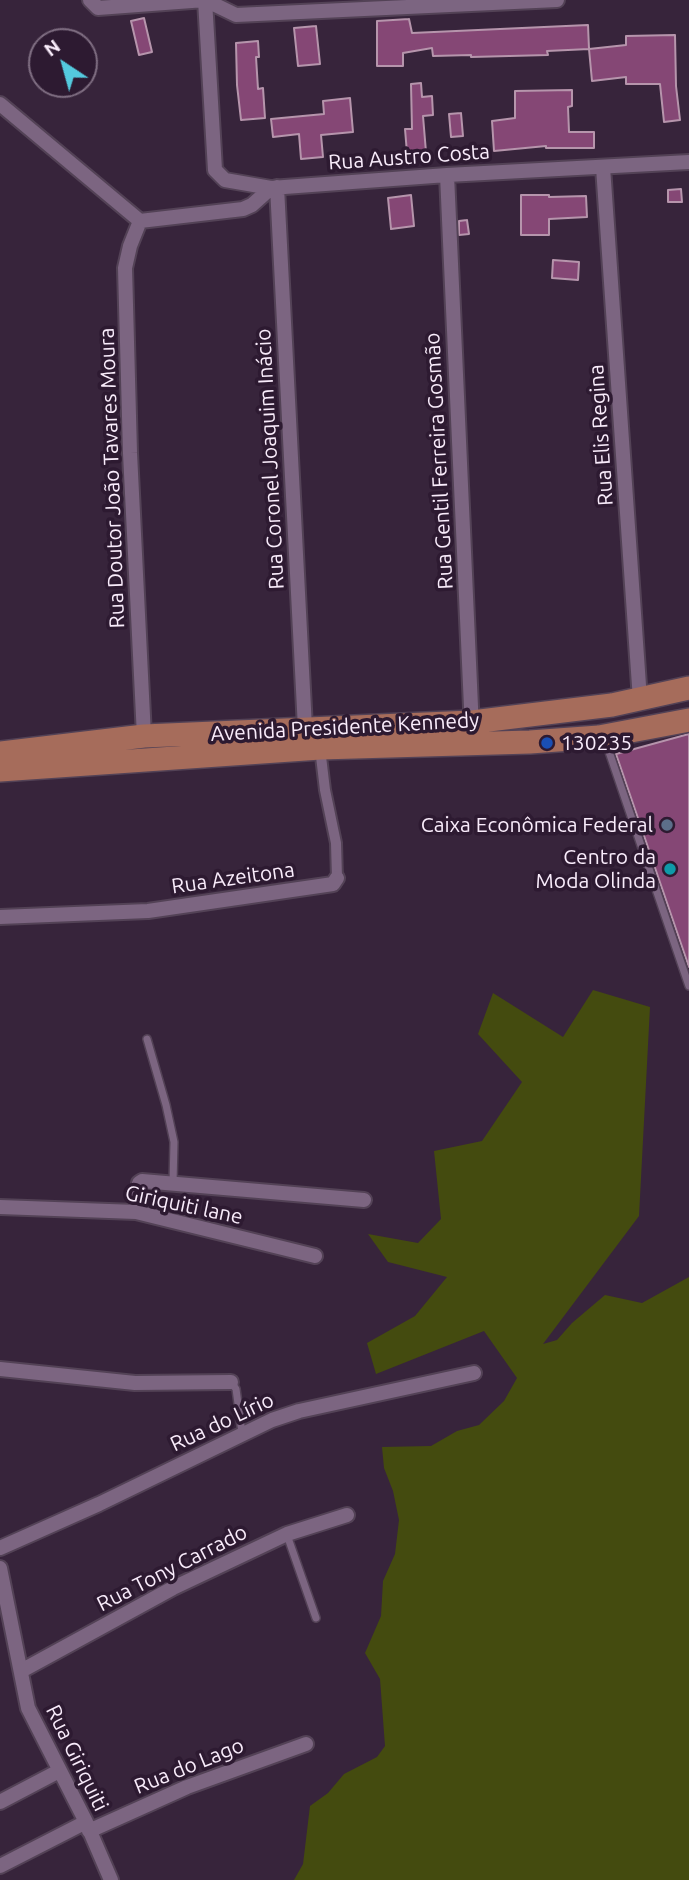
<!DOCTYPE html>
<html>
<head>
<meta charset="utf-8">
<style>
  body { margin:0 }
  #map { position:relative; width:689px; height:1880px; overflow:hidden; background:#37243b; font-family:Ubuntu,sans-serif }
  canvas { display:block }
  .north { position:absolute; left:28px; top:28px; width:70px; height:70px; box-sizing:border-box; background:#2d1a31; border:2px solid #7f6e82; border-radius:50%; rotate:324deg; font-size:19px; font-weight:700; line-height:28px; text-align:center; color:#f9ecfb }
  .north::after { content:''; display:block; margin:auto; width:24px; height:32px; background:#54cade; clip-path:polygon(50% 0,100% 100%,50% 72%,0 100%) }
</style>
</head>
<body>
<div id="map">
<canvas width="689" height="1880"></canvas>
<div class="north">N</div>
</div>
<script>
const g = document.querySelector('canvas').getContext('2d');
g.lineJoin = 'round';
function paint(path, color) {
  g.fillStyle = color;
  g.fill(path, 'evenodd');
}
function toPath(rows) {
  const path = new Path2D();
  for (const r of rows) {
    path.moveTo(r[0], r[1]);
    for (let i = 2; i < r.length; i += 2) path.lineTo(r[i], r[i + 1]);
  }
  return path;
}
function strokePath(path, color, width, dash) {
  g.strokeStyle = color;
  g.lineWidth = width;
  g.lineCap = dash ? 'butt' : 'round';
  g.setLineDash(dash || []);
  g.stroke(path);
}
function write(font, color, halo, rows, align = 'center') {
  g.font = font + ' Ubuntu,sans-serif';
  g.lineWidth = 7;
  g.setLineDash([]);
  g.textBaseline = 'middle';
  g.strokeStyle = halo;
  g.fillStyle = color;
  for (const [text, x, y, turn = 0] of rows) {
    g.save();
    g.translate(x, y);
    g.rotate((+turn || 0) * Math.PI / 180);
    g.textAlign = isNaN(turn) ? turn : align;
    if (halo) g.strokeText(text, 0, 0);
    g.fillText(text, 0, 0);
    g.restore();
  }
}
paint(toPath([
  [593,990,650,1007,639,1216,543,1344,557,1340,572,1323,605,1295,642,1303,689,1277,689,1880,294,1880,303,1864,310,1806,328,1793,344,1774,377,1757,385,1746,380,1679,365,1653,381,1616,383,1581,395,1554,399,1520,393,1491,384,1468,382,1447,431,1446,457,1431,479,1425,504,1401,517,1378,484,1331,376,1374,367,1343,415,1316,447,1277,388,1262,368,1234,418,1243,441,1219,434,1151,482,1141,522,1082,478,1034,493,993,563,1037]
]), '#444b0f');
const building = toPath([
  [144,18,152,52,139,55,131,21,144,18],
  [409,19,412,33,588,25,589,49,547,51,548,55,471,57,471,55,433,56,432,48,403,53,403,66,377,66,377,21,409,19],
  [316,26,320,64,298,66,294,28,316,26],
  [675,35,676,86,680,120,664,122,660,84,626,84,626,77,592,81,589,49,626,45,626,36,675,35],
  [258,41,259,57,256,57,258,89,263,88,265,118,241,120,237,85,236,43,258,41],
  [421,83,422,97,432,96,433,115,423,116,426,152,407,153,405,129,412,129,411,84,421,83],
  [572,90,572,106,568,107,569,132,594,132,594,148,546,148,546,146,494,151,492,121,515,118,515,91,572,90],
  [350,98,353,132,321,135,323,157,301,159,299,134,273,137,271,119,324,114,323,101,350,98],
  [461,113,463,136,451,137,449,114,461,113],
  [681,189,682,202,668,202,668,190,681,189],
  [411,195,414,226,391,229,388,198,411,195],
  [521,195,549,195,549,197,586,196,587,217,549,219,549,235,521,235,521,195],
  [467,220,469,234,459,235,459,221,467,220],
  [553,260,579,262,578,280,552,278,553,260],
  [689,734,689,967,616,754,689,734]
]);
paint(building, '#854775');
strokePath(building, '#b695ac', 2);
const service = toPath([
  [605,740,689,986],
  [147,1039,166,1105,174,1142,173,1183],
  [231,1382,236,1389,242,1433],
  [287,1535,316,1618]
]);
const pedestrian = toPath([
  [320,748,325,790,336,843,337,878]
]);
const minor = toPath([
  [90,0,98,8,205,0,236,15,557,0],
  [205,0,215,170,225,180,271,188],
  [0,104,140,221],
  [603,167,640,700],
  [447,175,472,729],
  [277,187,305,728],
  [140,221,243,209,252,205,271,188,447,175,689,162],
  [140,221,130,246,125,268,130,453,144,736],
  [0,917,148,911,333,884,337,878],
  [0,1207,136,1212,315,1256],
  [136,1212,139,1183,142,1181,364,1200],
  [0,1369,135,1383,231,1382],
  [0,1548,99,1504,272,1420,299,1411,474,1373],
  [0,1568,28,1708,86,1822,111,1880],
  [21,1671,173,1588,287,1534,347,1515],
  [0,1802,59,1771],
  [89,1831,187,1787,306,1744],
  [0,1866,86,1822]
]);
const primary = toPath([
  [0,753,144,736,472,722,612,705,689,688],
  [0,770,320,748,530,742,599,737,689,720]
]);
strokePath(service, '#534256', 10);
strokePath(pedestrian, '#534256', 14);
strokePath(minor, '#534256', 18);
strokePath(primary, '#534256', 26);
strokePath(service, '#7c6581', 7);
strokePath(pedestrian, '#7c6581', 10);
strokePath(minor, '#7c6581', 14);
strokePath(primary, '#a66c5b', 23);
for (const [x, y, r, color] of [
  [547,743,7,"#1a4fb4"],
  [667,825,7,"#5c6f8a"],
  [670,869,7,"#0f9aa8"]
]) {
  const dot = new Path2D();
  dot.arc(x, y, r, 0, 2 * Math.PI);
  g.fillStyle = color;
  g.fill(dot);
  strokePath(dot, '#2d1a31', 2.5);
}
write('21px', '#f9ecfb', '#2d1a31', [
  ["Rua Austro Costa",409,157,-4],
  ["Rua Elis Regina",601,435,-94],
  ["Rua Coronel Joaquim Inácio",270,459,-93],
  ["Rua Gentil Ferreira Gosmão",439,461,-93],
  ["Rua Doutor João Tavares Moura",112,478,-92],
  ["Avenida Presidente Kennedy",345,727,-3],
  ["Rua Azeitona",233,878,-8],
  ["Giriquiti lane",184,1205,12],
  ["Rua do Lírio",222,1422,-25],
  ["Rua Tony Carrado",172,1568,-27],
  ["Rua Giriquiti",77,1758,64],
  ["Rua do Lago",189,1766,-22]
]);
write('21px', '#f9ecfb', '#2d1a31', [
  ["130235",561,743,"left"],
  ["Caixa Econômica Federal",653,825],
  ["Centro da",656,857],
  ["Moda Olinda",656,881]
], 'right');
</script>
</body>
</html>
